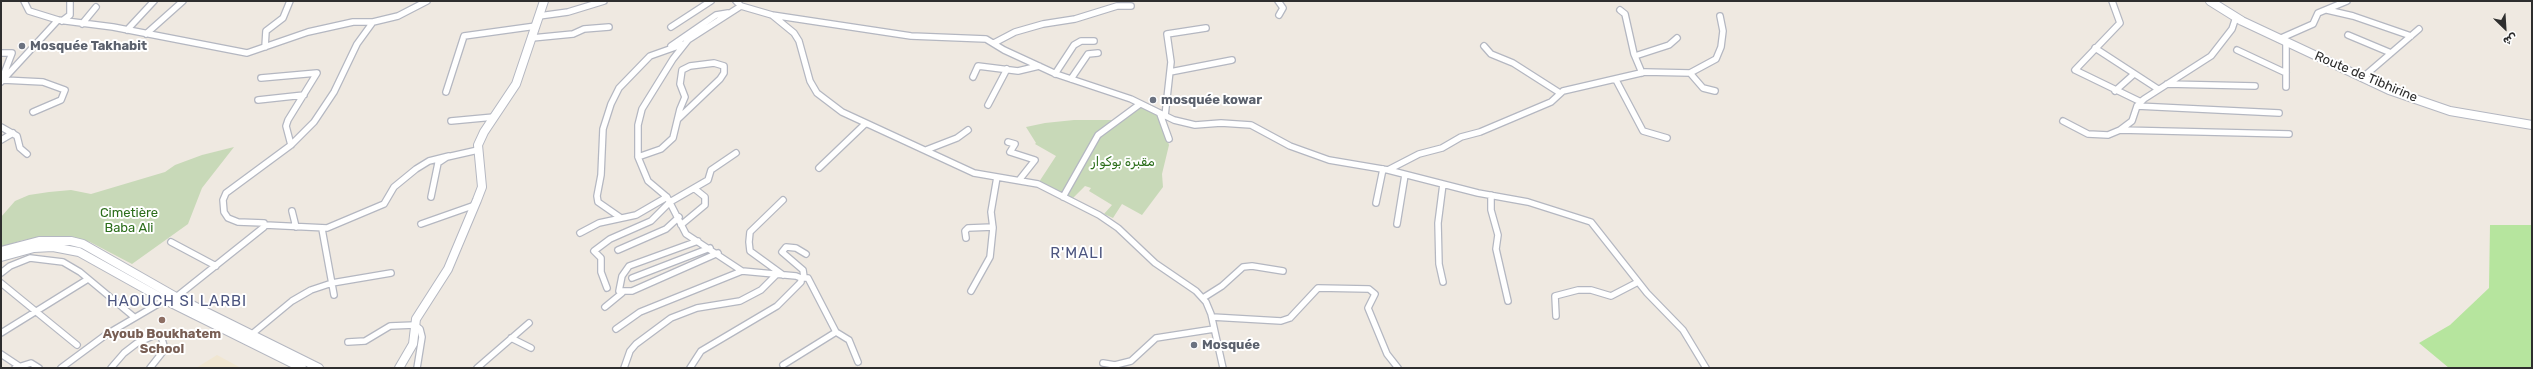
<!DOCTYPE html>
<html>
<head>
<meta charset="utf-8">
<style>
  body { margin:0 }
  #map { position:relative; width:2533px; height:369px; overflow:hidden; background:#efe9e1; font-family:Rubik,"Noto Sans Arabic",sans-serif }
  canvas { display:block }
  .frame { position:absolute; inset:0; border:2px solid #2e2e2e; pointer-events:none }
  .north { position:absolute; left:2485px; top:8px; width:40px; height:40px; -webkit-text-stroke:3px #fff; paint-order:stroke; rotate:155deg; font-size:11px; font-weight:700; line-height:16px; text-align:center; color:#2e2e2e }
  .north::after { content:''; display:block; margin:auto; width:14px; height:18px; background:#2e2e2e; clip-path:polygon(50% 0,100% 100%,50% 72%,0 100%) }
</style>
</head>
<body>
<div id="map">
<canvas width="2533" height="369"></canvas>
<div class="frame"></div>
<div class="north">ش</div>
</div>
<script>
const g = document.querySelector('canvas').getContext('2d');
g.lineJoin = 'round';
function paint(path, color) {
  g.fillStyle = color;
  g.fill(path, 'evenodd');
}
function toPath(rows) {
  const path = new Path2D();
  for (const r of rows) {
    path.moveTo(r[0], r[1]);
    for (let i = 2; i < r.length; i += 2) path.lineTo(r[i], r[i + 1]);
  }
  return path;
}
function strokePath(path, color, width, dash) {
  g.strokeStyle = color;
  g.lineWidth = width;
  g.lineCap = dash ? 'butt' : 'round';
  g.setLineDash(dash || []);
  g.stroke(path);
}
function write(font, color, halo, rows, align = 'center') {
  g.font = font + ' Rubik,"Noto Sans Arabic",sans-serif';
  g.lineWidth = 4;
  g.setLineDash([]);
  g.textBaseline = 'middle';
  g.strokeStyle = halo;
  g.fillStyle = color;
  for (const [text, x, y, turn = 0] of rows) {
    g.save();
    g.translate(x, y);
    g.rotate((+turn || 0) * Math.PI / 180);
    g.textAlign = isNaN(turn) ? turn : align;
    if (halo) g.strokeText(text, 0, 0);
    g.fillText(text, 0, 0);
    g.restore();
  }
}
paint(toPath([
  [217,355,241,368,196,368]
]), '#f0e6d1');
paint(toPath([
  [2490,225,2532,225,2532,368,2449,368,2419,343,2450,325,2489,288]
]), '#b6e59e');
paint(toPath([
  [1139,106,1160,117,1169,145,1162,174,1163,187,1142,215,1122,204,1113,218,1104,214,1112,205,1089,191,1091,188,1085,186,1073,198,1039,182,1056,156,1035,144,1036,143,1026,127,1045,123,1074,120,1119,120],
  [234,147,202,188,188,224,132,264,90,242,66,236,23,240,1,247,1,217,15,201,29,195,49,192,71,190,91,194,165,172,175,165,202,155]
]), '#c8d9b8');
const street = toPath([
  [24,1,29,11,58,20],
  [736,1,741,6,772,15,794,33,799,41,810,81,817,93,842,112,974,173,1038,184,1099,215,1118,228,1155,263,1196,291,1206,302,1211,314,1223,368],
  [1278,1,1283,8,1279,15],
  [2112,1,2120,23,2075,70,2141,102],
  [1620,10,1625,14,1634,54,1642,73],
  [2327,10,2353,16,2411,36],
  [772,15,911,36,986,39,1004,50,1056,74,1131,99,1174,120,1195,125,1221,123,1251,125,1290,146,1329,160,1388,170,1478,193,1528,202,1591,222,1647,293,1683,330,1706,368],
  [539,16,568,12,604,1],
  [62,21,70,15,70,1],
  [373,22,398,16,427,1],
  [82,24,96,7],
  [671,27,711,1],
  [127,30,154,1],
  [146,34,183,1],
  [2348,35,2391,53],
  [532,38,573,34,584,29,609,27],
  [2279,39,2313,24,2318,13,2347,1],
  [2286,42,2286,87],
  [994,43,1015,32,1043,24,1075,19,1117,6,1131,6],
  [671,46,716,15,728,13],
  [1484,46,1491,54,1513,63,1560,93],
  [265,47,266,31,283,18,290,1],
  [2095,48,2158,89],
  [2237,50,2286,73],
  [1,53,12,53,2,79],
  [1635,56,1669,45,1677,38],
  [1170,72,1232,60],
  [1690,73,1703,88,1715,91],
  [1055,74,1074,45,1081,41,1094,41],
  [973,77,978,66,1018,71,1039,66],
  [261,78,317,73,288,120,286,126,291,145],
  [2362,78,2419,29],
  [1071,79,1088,54,1098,53],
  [3,80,43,82,65,90,61,100,33,112],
  [1616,80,1643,131,1667,138],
  [1,82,58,20,113,27,247,53,308,32,353,22,373,22,357,44,334,92,314,122,291,145,226,193,223,200,224,212,228,218,238,222,264,223,264,227,175,298],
  [2167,84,2255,86],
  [2115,91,2134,74],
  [446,92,464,36,536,26],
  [258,100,304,95],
  [988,105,1007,69],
  [2137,106,2279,113],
  [1160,114,1169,139],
  [1165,116,1171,62,1167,34,1206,28],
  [451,121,494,117],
  [2063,121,2088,134,2108,135,2120,130,2132,121,2137,106,2144,99,2211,56,2232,29,2236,17],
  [1,127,17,136,20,148,27,154],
  [2120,130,2289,134],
  [1,140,13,133],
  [1008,142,1015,144,1010,152,1035,160,1020,179],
  [926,150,957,138,968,130],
  [638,157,661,149,673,138,680,109,685,97,680,84,682,70,690,66,714,63,724,66,724,73,720,79,678,119],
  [819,168,865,124],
  [1388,170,1419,154,1442,148,1461,137,1480,132,1551,102,1563,91,1645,72,1690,73,1716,59,1721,47,1723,31,1720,16],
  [1443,184,1438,223,1439,264,1443,282],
  [1491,195,1491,210,1498,235,1496,249,1508,301],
  [431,197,438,163,447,157,478,150],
  [1063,197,1098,135,1140,104],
  [783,200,750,232,749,242,750,251,783,275],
  [1376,203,1383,169],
  [292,211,296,227],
  [621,218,598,202,597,196,601,175,603,129,611,104,619,88,650,56,684,44],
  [421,224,475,205],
  [1397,224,1405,175],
  [265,225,327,228,384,204,394,187,416,169,429,161,449,156],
  [681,225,705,205,705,197,695,189],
  [322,229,334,295],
  [580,233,599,223,636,215,667,197],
  [966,238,965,231,968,228,993,227],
  [698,241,629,266,622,276,619,291,632,291,718,253],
  [171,242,216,266],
  [618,250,666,229,679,217],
  [1,273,10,266,30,258,63,262,80,272,134,317],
  [804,277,803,270,782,252,786,247,796,248,806,254],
  [632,278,710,248],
  [801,278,808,278,836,332,849,340,858,362],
  [1,283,77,345],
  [607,288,601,272,601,258,594,251,610,239,651,221,670,202,708,180,711,170,736,153],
  [971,291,990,257,993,228,991,212,997,177],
  [1203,298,1222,286,1243,267,1252,266,1283,271],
  [605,307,622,293],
  [1556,316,1555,296,1578,290,1591,290,1611,296,1638,282],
  [1212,317,1281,321,1290,318,1318,288,1369,289,1375,294,1368,308,1387,354,1398,368],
  [616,329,640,312,742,271],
  [1,333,88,279],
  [252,334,292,301,311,290,332,283,391,273],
  [511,338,531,348],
  [348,342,365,341,390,326,415,325,420,329,422,337,417,368],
  [1,354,19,366],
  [1103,363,1115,365,1131,361,1156,338,1214,329],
  [783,365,836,332],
  [15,368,31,363,39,368],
  [61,368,107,334,165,300],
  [111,368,124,353,137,343,155,335,161,336,165,349,150,368],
  [477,368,529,323],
  [624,368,630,351,636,344,671,318,697,308,740,301,761,290,776,275],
  [690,368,701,351,777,306,801,282,801,278,796,276,742,271,686,234,667,197,648,181,638,157,638,125,642,109,673,59,688,40,741,6]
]);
const secondary = toPath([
  [2210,1,2242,21,2389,90,2450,111,2532,125],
  [1,251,39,241,71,241,83,244,176,297,319,368],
  [1,257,34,248,53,247,79,252,165,300,302,368],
  [399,368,413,344,416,319,448,269,477,200,482,187,478,145,484,132,516,84,544,1]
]);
strokePath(street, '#b4b7c1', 8);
strokePath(secondary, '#b4b7c1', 10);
strokePath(street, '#fff', 5.5);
strokePath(secondary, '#fff', 8);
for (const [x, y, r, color] of [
  [22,46,4,"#6b7280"],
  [1153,100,4,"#6b7280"],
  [162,320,4,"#8d6e63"],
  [1194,345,4,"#6b7280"]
]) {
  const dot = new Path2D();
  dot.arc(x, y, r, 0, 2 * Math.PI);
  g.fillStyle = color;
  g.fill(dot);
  strokePath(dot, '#fff', 1.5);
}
write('bold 13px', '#5b616d', '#fff', [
  ["Mosquée Takhabit",30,46],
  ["mosquée kowar",1161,100],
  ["Mosquée",1202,345]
], 'left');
write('13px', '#2e2e2e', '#fff', [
  ["Route de Tibhirine",2366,77,23]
]);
write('13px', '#2c6e1b', '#fff', [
  ["مقبرة بوكوار",1123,162],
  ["Cimetière",129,213],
  ["Baba Ali",129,228]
]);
write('bold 13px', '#785e54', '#fff', [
  ["Ayoub Boukhatem",162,334],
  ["School",162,349]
]);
g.letterSpacing = '1px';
write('15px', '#4d5680', '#fff', [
  ["R'MALI",1077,254],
  ["HAOUCH SI LARBI",177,302]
]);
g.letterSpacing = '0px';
</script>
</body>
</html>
